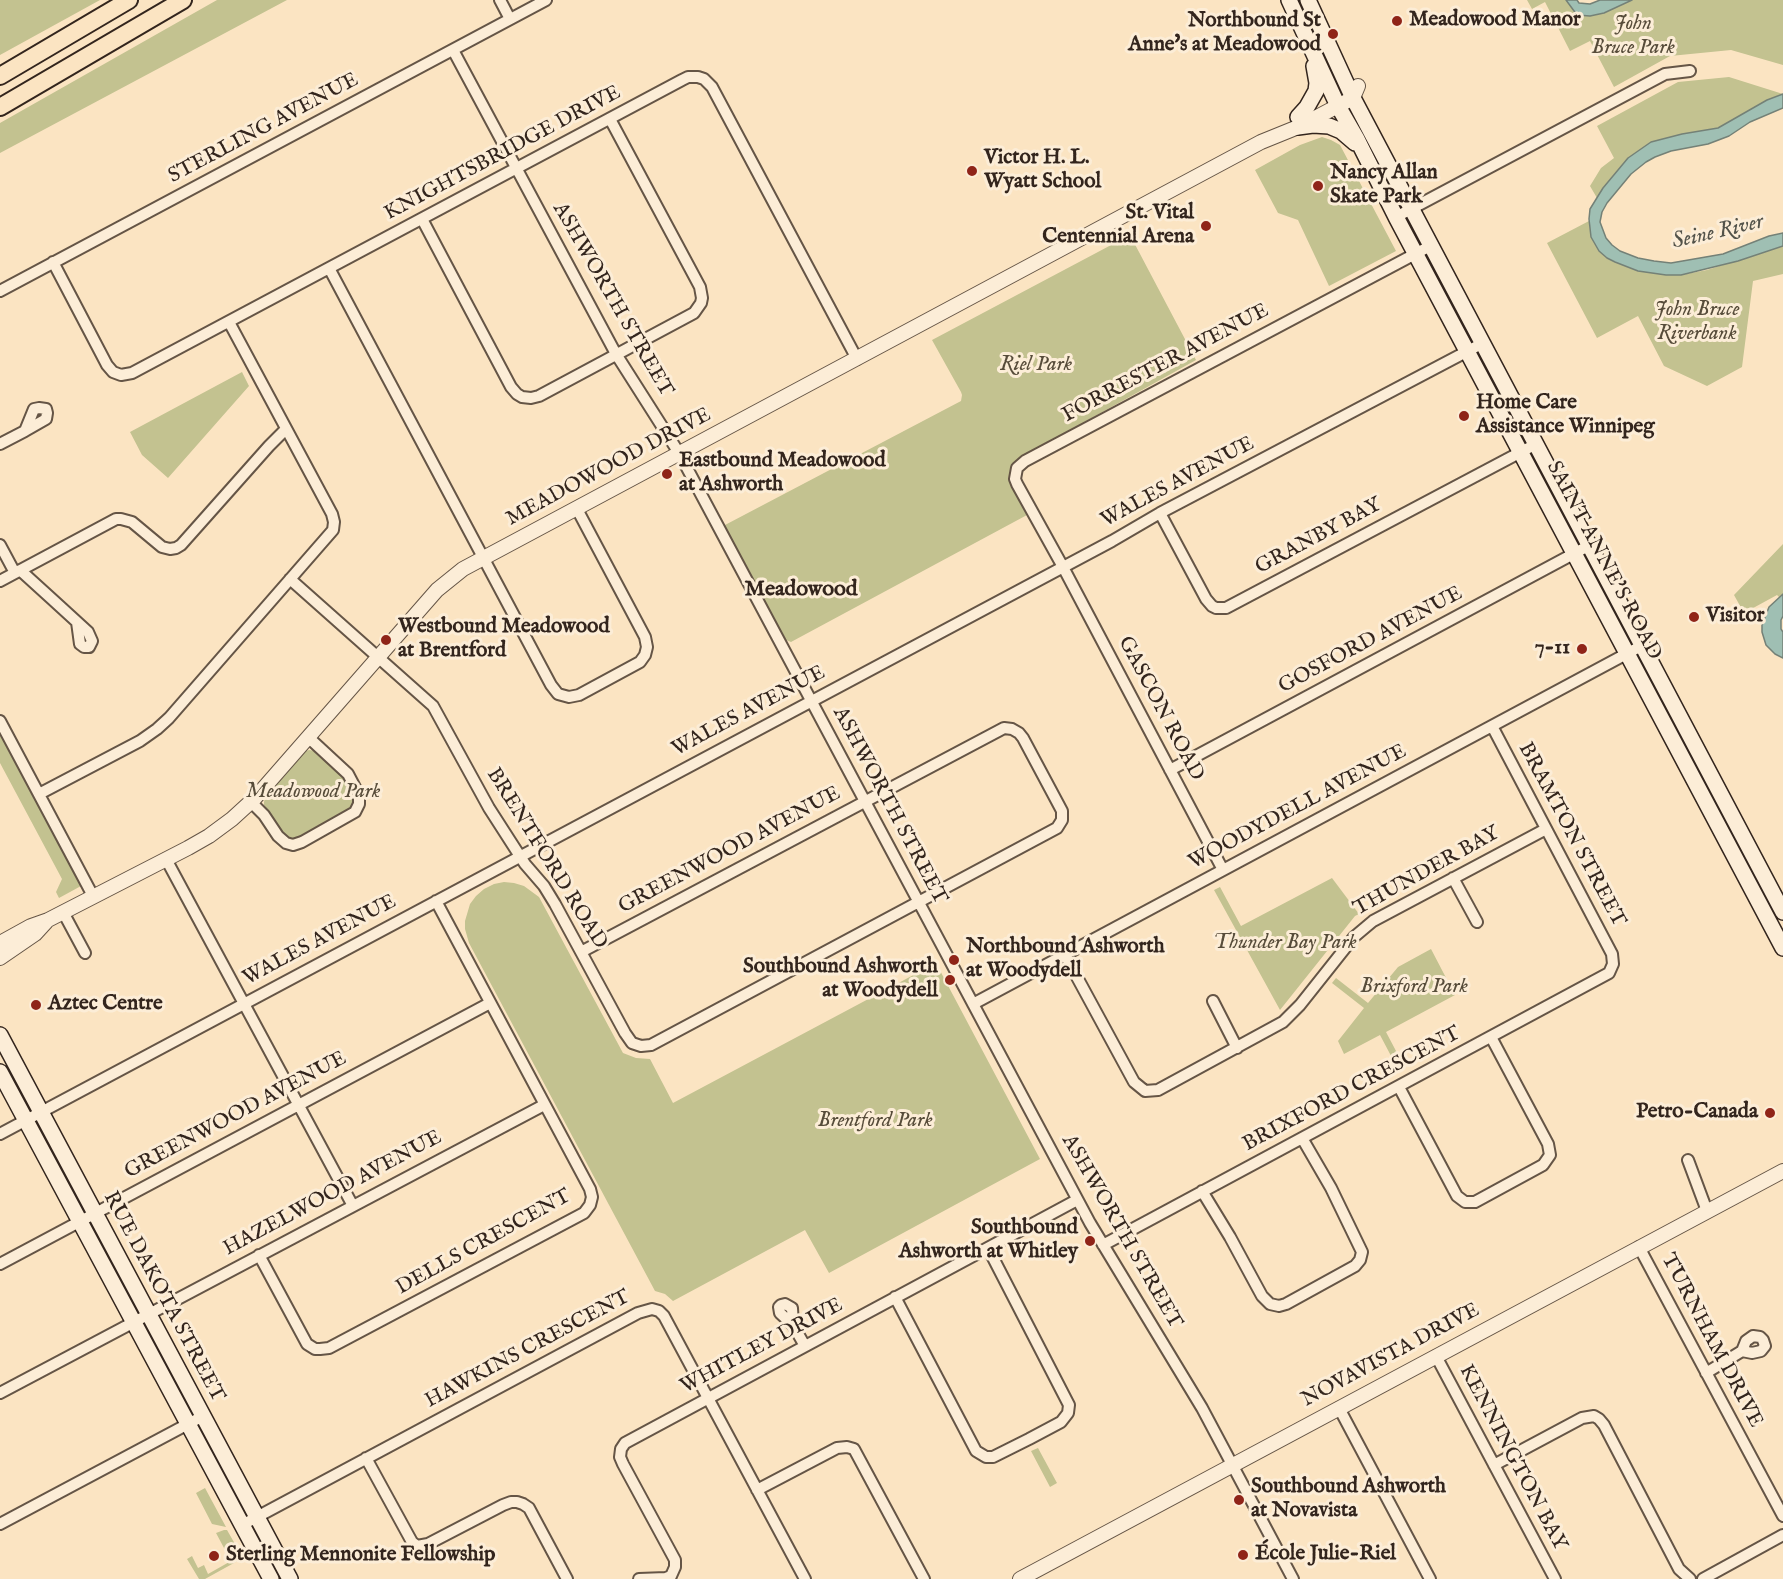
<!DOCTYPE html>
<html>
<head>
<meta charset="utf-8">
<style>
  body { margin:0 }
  canvas { display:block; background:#fbe4c2 }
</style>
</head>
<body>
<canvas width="1783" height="1579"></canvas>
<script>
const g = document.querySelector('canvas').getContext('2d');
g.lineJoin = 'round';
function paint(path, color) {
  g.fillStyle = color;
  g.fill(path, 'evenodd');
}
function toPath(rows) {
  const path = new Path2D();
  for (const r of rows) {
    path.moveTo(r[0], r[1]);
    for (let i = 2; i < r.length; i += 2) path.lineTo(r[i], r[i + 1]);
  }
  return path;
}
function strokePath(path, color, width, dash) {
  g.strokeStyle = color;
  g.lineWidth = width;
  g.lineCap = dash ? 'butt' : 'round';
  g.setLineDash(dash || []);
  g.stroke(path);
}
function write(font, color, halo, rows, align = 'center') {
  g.font = font + ' "IM FELL English",serif';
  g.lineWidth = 6;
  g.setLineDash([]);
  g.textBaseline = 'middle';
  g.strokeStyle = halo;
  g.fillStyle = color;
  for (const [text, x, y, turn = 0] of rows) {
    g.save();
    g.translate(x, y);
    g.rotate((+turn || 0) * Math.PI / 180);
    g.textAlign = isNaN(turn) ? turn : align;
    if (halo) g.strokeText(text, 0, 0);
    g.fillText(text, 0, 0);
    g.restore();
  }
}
paint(toPath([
  [0,0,100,0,0,55],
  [217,0,287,0,0,153,0,123],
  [1527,0,1566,0,1577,15,1590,16,1604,13,1632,0,1783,0,1783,65,1731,50,1670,56,1614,87,1590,41,1570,51,1545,2,1532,9],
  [1729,77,1783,94,1767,100,1718,128,1628,158,1603,188,1597,198,1590,186,1601,168,1614,158,1597,126,1678,82],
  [1322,137,1331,140,1340,145,1396,251,1329,286,1298,220,1278,213,1255,170,1300,145],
  [1589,221,1591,237,1666,275,1681,275,1707,270,1783,246,1783,274,1753,281,1742,367,1707,386,1664,366,1638,316,1597,338,1547,243],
  [1130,235,1196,360,1016,460,1010,471,1011,483,1027,515,791,642,786,640,725,529,725,525,961,401,962,395,961,392,932,340],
  [242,372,249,386,168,478,142,455,130,432],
  [1783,544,1783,594,1779,597,1777,595,1744,613,1734,595],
  [0,733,81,884,81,886,59,898,56,892,62,879,0,763],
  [309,750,316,751,343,776,352,791,354,800,352,808,299,838,289,839,283,834,264,805,264,802,265,798,306,751],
  [1332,878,1359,914,1355,916,1280,1010,1214,890,1220,887,1241,926],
  [504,882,514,883,524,886,539,897,623,1053,636,1058,650,1059,673,1103,936,963,1040,1159,829,1273,805,1230,673,1301,665,1294,655,1291,469,943,465,929,465,921,470,904,476,896,484,889,494,884],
  [1431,949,1455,995,1386,1032,1405,1068,1399,1071,1380,1035,1344,1054,1338,1041,1364,1008,1332,983,1336,978,1368,1003,1398,967],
  [1038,1448,1057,1483,1050,1487,1031,1451],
  [205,1488,226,1527,212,1524,196,1493],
  [224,1530,227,1530,243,1558,205,1579,199,1579,187,1559,192,1556,198,1568,204,1565,208,1574,231,1561,216,1533]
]), '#c3c290');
const water = toPath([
  [1566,0,1577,0,1579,3,1590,4,1600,0,1632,0,1604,13,1590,16,1577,15,1566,0],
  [1783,94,1783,108,1750,122,1729,136,1708,144,1671,151,1655,157,1646,162,1631,174,1607,203,1602,212,1600,222,1606,238,1612,245,1620,251,1638,258,1654,261,1671,263,1723,254,1769,236,1783,233,1783,246,1738,261,1681,275,1666,275,1638,271,1615,262,1607,258,1599,251,1591,237,1589,219,1590,209,1603,188,1628,158,1651,142,1682,134,1718,128,1767,100,1783,94],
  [1783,594,1783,616,1781,620,1781,629,1783,632,1783,658,1775,654,1766,645,1762,632,1762,625,1769,607,1783,594]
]);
paint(water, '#9fbfb3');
strokePath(water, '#748177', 1.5);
const minor = toPath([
  [500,0,510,19],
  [453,50,616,354,679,453,1090,1223,1202,1408,1293,1579],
  [1396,217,1665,74,1690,71],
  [422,219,511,387,517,394,522,397,531,398,539,396,694,313,701,303,702,298,700,287,610,119],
  [53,262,107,365,113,372,121,375,132,373,329,268],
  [0,291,546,0],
  [0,444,25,431,46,419,47,413,46,409,39,408,34,409,25,431],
  [577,509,645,637,647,647,645,655,640,662,579,695,569,697,558,694,551,685,329,268,682,80,688,77,698,77,704,79,712,87,857,359],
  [1160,513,1206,599,1212,606,1216,608,1226,608,1536,444],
  [0,545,15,573],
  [20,570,53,600,88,632,92,641,89,647,84,647,80,644,77,622],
  [290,579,433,706,489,808,525,864,544,886,555,904,625,1033,632,1043,641,1046,651,1045,1057,828,1062,820,1062,811,1023,738,1019,733,1012,729,1004,728,581,952],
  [0,581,116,519,121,519,132,522,162,547,170,549,176,548,181,545,269,446,286,429],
  [0,721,93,896],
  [1170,770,1590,545],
  [39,794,140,741,157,729,169,718,333,530,334,522,332,514,229,322],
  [251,802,264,815,278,836,286,843,293,845,302,842,355,812,359,804,359,795,348,774,308,737],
  [166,859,353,1206],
  [1223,870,1063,567,1017,484,1015,479,1017,468,1025,461,1432,245],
  [1453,878,1477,922],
  [63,912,85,953],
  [1065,955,1134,1082,1145,1091,1158,1090,1283,1022,1300,1005,1354,937,1373,921,1546,829],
  [1213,1001,1237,1048],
  [973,1004,1643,645],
  [1399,1087,1457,1196,1465,1202,1475,1202,1543,1165,1550,1155,1548,1144,1491,1037],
  [0,1134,1112,541,1160,513,1483,343],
  [1688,1160,1707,1211],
  [1202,1191,1230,1237,1262,1296,1270,1304,1279,1306,1286,1304,1355,1266,1360,1260,1362,1252,1331,1188,1302,1138],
  [1103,1245,1609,973,1613,964,1612,954,1492,726],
  [1639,1247,1783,1516],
  [259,1255,307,1344,315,1349,320,1349,329,1348,584,1213,590,1205,592,1197,590,1189,436,901],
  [0,1264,490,1003],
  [895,1297,976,1451,986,1457,993,1457,1029,1439,1061,1422,1068,1413,1069,1405,988,1248],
  [793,1325,780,1313,779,1307,781,1305,785,1304,792,1308,793,1325,805,1346],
  [1436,1356,1555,1579],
  [1706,1373,1742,1351,1752,1353,1761,1351,1765,1346,1763,1340,1760,1337,1753,1336,1746,1341,1742,1351],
  [0,1393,544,1105],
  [1339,1408,1430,1579],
  [366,1458,412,1542,417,1546,428,1544,503,1505,511,1502,517,1502,523,1504,529,1508,567,1579],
  [1494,1465,1582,1418,1594,1416,1599,1419,1604,1425,1679,1569,1690,1579],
  [757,1490,837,1448,847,1447,854,1449,924,1579],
  [0,1524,203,1416],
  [242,1525,638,1313,652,1309,659,1311,664,1316,805,1579],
  [639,1579,666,1578,671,1576,675,1567,675,1560,623,1464,620,1457,621,1449,625,1443,1077,1200],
  [1703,1579,1783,1535]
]);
const tertiary = toPath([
  [0,943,31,926,48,920,188,848,209,836,232,819,255,798,437,590,463,569,1261,142,1298,127,1353,98,1358,86],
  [0,958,35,934,46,922],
  [1020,1579,1783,1171]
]);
const secondary = toPath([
  [1289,0,1338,106,1357,139,1396,217,1783,948],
  [1308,0,1353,98,1783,912],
  [1298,117,1307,107,1316,91,1317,83,1314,66],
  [1298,127,1313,125,1329,126,1341,131,1355,143],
  [0,1035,290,1579],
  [0,1072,271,1579]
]);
const primary = toPath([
  [0,76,129,0],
  [0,107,183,0]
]);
strokePath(minor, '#655546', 14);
strokePath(tertiary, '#655546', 16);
strokePath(secondary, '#33251d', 18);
strokePath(primary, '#33251d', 20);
strokePath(minor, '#fcedd7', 10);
strokePath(tertiary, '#fcedd7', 14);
strokePath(secondary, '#fcedd7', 15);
strokePath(primary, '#fbe4c2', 16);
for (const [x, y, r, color] of [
  [1397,21,6,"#8f2418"],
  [1333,34,6,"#8f2418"],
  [972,171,6,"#8f2418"],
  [1318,186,6,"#8f2418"],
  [1206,226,6,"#8f2418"],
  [1464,416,6,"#8f2418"],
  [667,474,6,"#8f2418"],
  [1694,617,6,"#8f2418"],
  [386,640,6,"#8f2418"],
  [1582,649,6,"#8f2418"],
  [954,960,6,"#8f2418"],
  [950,980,6,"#8f2418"],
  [36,1005,6,"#8f2418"],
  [1770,1113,6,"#8f2418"],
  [1090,1241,6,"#8f2418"],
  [1239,1500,6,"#8f2418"],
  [1243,1555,6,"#8f2418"],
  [214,1556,6,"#8f2418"]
]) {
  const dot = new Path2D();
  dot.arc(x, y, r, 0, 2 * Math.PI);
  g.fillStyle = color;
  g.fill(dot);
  strokePath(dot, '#fcedd7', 2);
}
write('bold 21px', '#33251d', '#fcedd7', [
  ["Meadowood Manor",1409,21],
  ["Northbound St",1321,22,"right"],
  ["Anne's at Meadowood",1321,46,"right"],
  ["Victor H. L.",984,159],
  ["Wyatt School",984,183],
  ["Nancy Allan",1330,174],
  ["Skate Park",1330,198],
  ["St. Vital",1194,214,"right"],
  ["Centennial Arena",1194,238,"right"],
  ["Home Care",1476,404],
  ["Assistance Winnipeg",1476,428],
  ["Eastbound Meadowood",679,462],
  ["at Ashworth",679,486],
  ["Visitor",1706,617],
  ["Westbound Meadowood",398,628],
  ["at Brentford",398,652],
  ["7-11",1570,649,"right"],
  ["Northbound Ashworth",966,948],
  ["at Woodydell",966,972],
  ["Southbound Ashworth",938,968,"right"],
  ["at Woodydell",938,992,"right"],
  ["Aztec Centre",48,1005],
  ["Petro-Canada",1758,1113,"right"],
  ["Southbound",1078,1229,"right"],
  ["Ashworth at Whitley",1078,1253,"right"],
  ["Southbound Ashworth",1251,1488],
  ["at Novavista",1251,1512],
  ["École Julie-Riel",1255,1555],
  ["Sterling Mennonite Fellowship",226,1556]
], 'left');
write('italic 21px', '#574c3a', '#fcedd7', [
  ["John",1633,25],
  ["Bruce Park",1633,49],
  ["John Bruce",1697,311],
  ["Riverbank",1697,335],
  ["Riel Park",1036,366],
  ["Meadowood Park",313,793],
  ["Thunder Bay Park",1285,944],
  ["Brixford Park",1414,988],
  ["Brentford Park",875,1122]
]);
write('21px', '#33251d', '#fcedd7', [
  ["STERLING AVENUE",264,129,-28],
  ["KNIGHTSBRIDGE DRIVE",503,154,-28],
  ["ASHWORTH STREET",612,300,60],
  ["FORRESTER AVENUE",1166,364,-28],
  ["MEADOWOOD DRIVE",609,468,-28],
  ["WALES AVENUE",1178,483,-28],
  ["GRANBY BAY",1319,537,-28],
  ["SAINT ANNE'S ROAD",1603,561,62],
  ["GOSFORD AVENUE",1371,641,-28],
  ["GASCON ROAD",1160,709,62],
  ["WALES AVENUE",749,712,-28],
  ["ASHWORTH STREET",889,806,62],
  ["WOODYDELL AVENUE",1298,808,-28],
  ["BRAMTON STREET",1571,835,62],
  ["GREENWOOD AVENUE",730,851,-28],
  ["BRENTFORD ROAD",546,859,58],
  ["THUNDER BAY",1427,872,-29],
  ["WALES AVENUE",320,941,-28],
  ["BRIXFORD CRESCENT",1352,1090,-28],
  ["GREENWOOD AVENUE",236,1116,-28],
  ["HAZELWOOD AVENUE",333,1194,-28],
  ["ASHWORTH STREET",1121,1232,60],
  ["DELLS CRESCENT",484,1243,-29],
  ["RUE DAKOTA STREET",163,1297,62],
  ["TURNHAM DRIVE",1711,1341,62],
  ["WHITLEY DRIVE",762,1347,-28],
  ["HAWKINS CRESCENT",528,1350,-28],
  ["NOVAVISTA DRIVE",1391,1356,-28],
  ["KENNINGTON BAY",1512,1458,62]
]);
write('italic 22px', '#53534a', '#fcedd7', [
  ["Seine River",1718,233,-13]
]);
write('bold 22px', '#33251d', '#fcedd7', [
  ["Meadowood",801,590]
]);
</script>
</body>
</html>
